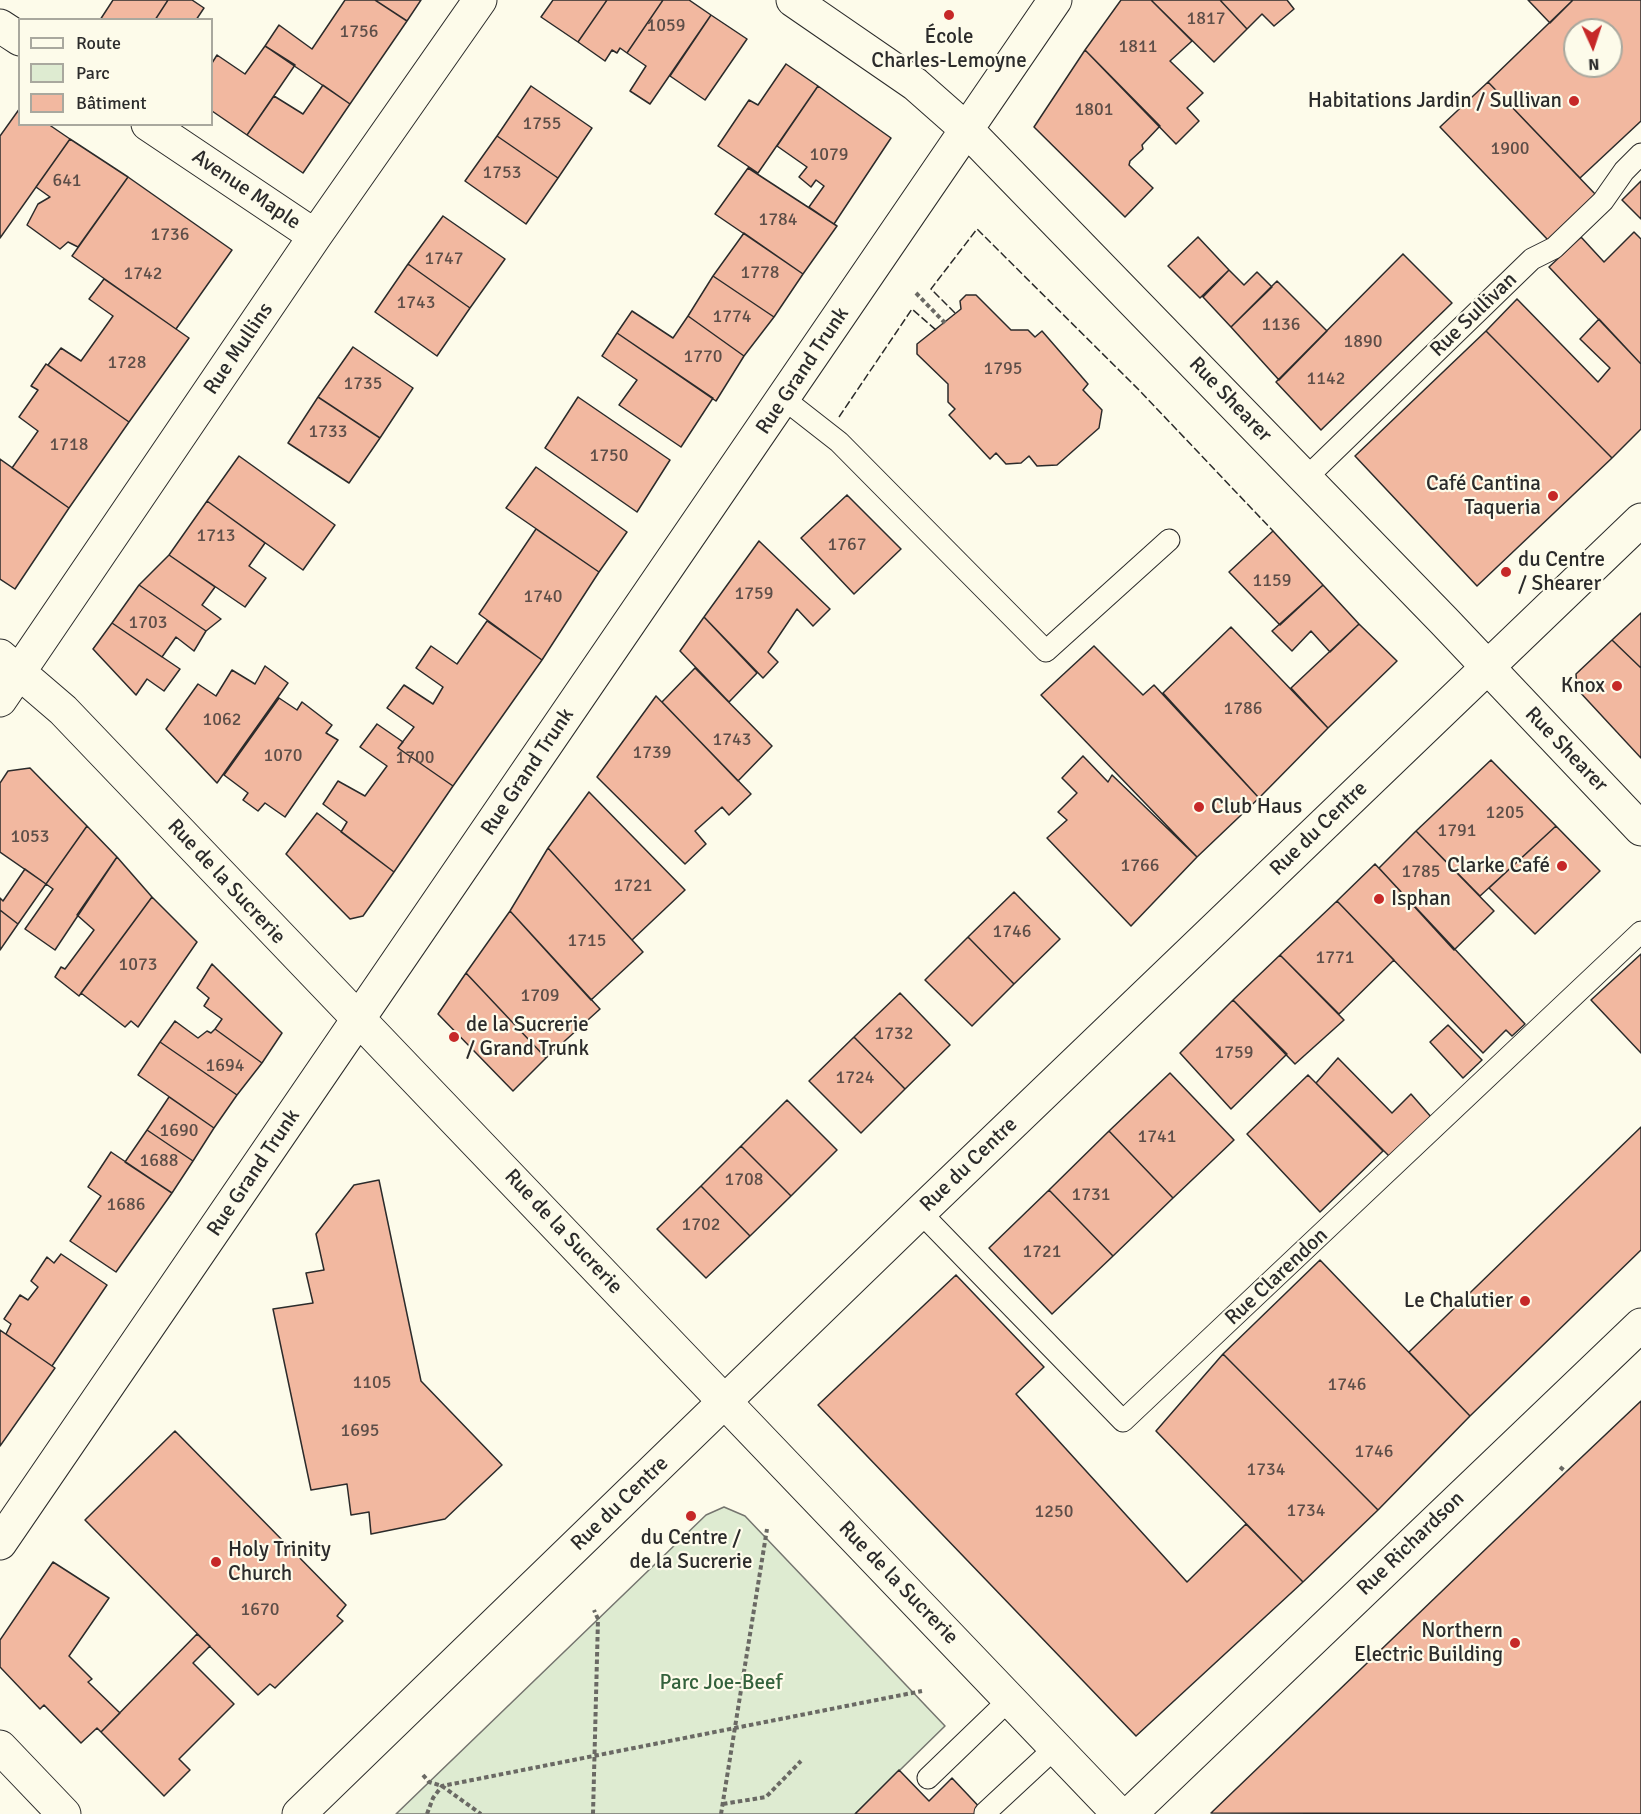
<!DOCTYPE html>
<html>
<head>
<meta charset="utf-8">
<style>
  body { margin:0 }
  #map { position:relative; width:1641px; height:1814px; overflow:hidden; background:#fdfbea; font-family:Signika,sans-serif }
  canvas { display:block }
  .legend { position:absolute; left:18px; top:18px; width:195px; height:108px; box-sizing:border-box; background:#fdfbea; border:2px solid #a9a89e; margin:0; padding:8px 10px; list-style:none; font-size:18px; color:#2b2b2b }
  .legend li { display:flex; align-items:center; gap:12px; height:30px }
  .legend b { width:30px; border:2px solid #a9a89e }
  .north { position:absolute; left:1563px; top:18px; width:60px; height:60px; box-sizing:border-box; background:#fdfbea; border:2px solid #a9a89e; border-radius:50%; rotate:177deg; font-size:16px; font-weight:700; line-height:24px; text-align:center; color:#2b2b2b }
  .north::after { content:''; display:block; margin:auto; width:21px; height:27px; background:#c62828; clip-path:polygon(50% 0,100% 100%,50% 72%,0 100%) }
</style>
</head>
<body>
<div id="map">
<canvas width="1641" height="1814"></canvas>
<ul class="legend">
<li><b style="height:8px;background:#fdfbea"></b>Route</li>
<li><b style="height:16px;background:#deebd1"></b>Parc</li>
<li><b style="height:16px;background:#f2b8a0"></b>Bâtiment</li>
</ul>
<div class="north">N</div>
</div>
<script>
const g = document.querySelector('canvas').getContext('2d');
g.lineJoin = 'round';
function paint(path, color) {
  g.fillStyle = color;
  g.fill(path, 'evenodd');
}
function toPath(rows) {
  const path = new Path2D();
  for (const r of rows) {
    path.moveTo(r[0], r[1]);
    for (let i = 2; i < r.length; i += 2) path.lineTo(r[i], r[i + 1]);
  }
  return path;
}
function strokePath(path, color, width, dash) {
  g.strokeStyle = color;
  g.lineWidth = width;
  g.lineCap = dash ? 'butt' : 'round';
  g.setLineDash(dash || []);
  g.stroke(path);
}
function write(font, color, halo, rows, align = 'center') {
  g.font = font + ' Signika,sans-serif';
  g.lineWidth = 4.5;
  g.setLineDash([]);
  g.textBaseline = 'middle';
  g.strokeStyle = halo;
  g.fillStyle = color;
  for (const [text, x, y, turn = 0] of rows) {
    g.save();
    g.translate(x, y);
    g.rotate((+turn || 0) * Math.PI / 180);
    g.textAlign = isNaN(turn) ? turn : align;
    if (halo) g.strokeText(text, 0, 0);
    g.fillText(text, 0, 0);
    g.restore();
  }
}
const green = toPath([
  [724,1507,745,1516,945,1726,855,1814,396,1814,706,1515,724,1507]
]);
paint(green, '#deebd1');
strokePath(green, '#74746e', 1.5);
const building = toPath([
  [113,0,168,0,155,20,100,20,113,0],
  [168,0,192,0,204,8,196,20,155,20,168,0],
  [345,0,375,0,407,21,350,104,265,46,279,25,312,49,345,0],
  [375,0,421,0,407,21,375,0],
  [553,0,607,0,578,42,541,17,553,0],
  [607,0,663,0,627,53,620,48,617,53,612,50,605,61,578,42,607,0],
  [663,0,689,0,711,15,650,104,630,91,646,66,627,53,663,0],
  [1121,0,1151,0,1192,41,1170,61,1203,93,1187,108,1199,121,1176,144,1085,50,1121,0],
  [1151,0,1220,0,1247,29,1214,62,1151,0],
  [1220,0,1287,0,1294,9,1274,26,1262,14,1247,29,1220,0],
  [1528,0,1573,0,1550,23,1528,0],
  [1573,0,1641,0,1641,121,1580,178,1488,82,1573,0],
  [1575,30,1611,30,1611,66,1575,66,1575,30],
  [711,15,747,39,705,100,670,76,711,15],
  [265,46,295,65,247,135,212,111,212,63,217,55,245,74,265,46],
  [1085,50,1160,126,1142,145,1143,149,1130,161,1129,165,1153,188,1125,217,1034,127,1085,50],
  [786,64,818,86,758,173,718,146,749,100,758,105,786,64],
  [1488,82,1596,195,1548,240,1440,127,1488,82],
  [323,85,350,104,303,173,247,135,274,96,303,114,323,85],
  [531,86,592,128,558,178,497,136,531,86],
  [818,86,891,138,834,224,809,207,824,186,816,180,811,187,799,177,807,167,777,146,818,86],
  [20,108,20,124,48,124,70,139,0,238,0,136,20,108],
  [497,136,558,178,526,224,465,181,497,136],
  [70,139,128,177,78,247,68,242,60,249,27,225,38,204,50,197,36,187,70,139],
  [748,168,837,226,803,274,715,214,748,168],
  [128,177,232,250,176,329,72,256,128,177],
  [1641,181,1641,219,1622,200,1641,181],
  [443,216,505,259,470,308,408,264,443,216],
  [1634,232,1641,239,1641,364,1549,267,1581,237,1604,262,1634,232],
  [744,233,803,274,774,317,713,276,744,233],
  [1198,237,1229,270,1200,298,1168,266,1198,237],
  [1403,254,1452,303,1321,430,1276,382,1403,254],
  [408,264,470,308,437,356,375,312,408,264],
  [1229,270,1244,285,1257,272,1272,287,1231,327,1203,297,1229,270],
  [713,276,774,317,744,356,688,316,713,276],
  [104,279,189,338,129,422,48,365,61,348,81,361,113,316,89,299,104,279],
  [1277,281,1327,331,1279,380,1231,327,1277,281],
  [966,295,976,295,1011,330,1028,330,1035,337,1042,331,1088,384,1083,390,1102,410,1099,428,1057,465,1037,466,1029,456,1021,463,1006,464,996,453,990,459,949,415,955,409,948,402,948,384,917,354,917,344,961,309,960,301,966,295],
  [1517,299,1598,382,1610,368,1580,339,1599,319,1641,364,1641,429,1612,458,1486,331,1517,299],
  [632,311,673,338,688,316,744,356,716,401,617,333,632,311],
  [1486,331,1612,458,1477,586,1355,456,1486,331],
  [617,333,713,398,681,447,619,405,637,380,602,356,617,333],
  [353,347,413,388,380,438,318,397,353,347],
  [46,364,129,422,69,508,12,468,38,431,19,417,38,390,31,386,46,364],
  [318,397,380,438,349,483,288,443,318,397],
  [578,397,670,460,637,512,545,448,578,397],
  [239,456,335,525,303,570,207,501,239,456],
  [0,459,69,508,15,589,0,579,0,459],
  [536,467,627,532,599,572,506,508,536,467],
  [847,495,901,549,854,594,801,538,847,495],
  [207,501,265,543,249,566,266,578,245,607,169,555,207,501],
  [536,529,599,572,542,660,479,614,536,529],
  [1273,531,1323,585,1280,625,1229,572,1273,531],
  [759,541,830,609,813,626,797,609,768,652,778,662,763,678,704,617,759,541],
  [169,555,215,587,202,605,221,619,206,631,139,585,169,555],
  [139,585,206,631,194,651,176,637,162,657,112,623,139,585],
  [1323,585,1359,624,1330,652,1311,631,1292,651,1272,631,1323,585],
  [1641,613,1641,668,1612,640,1641,613],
  [704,617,757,673,729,702,680,651,704,617],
  [487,621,542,660,453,786,398,748,414,727,387,708,404,685,433,704,443,687,416,668,431,646,457,664,487,621],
  [112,623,180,669,164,691,147,679,136,695,93,649,112,623],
  [1359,624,1397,661,1328,728,1291,688,1359,624],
  [1231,627,1328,728,1259,798,1163,693,1231,627],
  [1612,640,1641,668,1641,758,1577,689,1576,674,1612,640],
  [1094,646,1143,695,1154,685,1259,798,1197,857,1041,695,1094,646],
  [265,666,288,683,217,783,166,729,198,684,216,696,232,670,255,684,265,666],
  [695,668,772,746,738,781,662,702,695,668],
  [656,696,751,794,729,815,722,807,695,831,706,844,685,864,597,777,656,696],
  [279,698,297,710,302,702,332,725,326,733,338,740,285,817,265,803,258,811,243,800,248,793,224,775,279,698],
  [377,724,403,742,398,748,453,786,394,872,341,832,347,822,323,804,338,781,365,796,387,766,360,747,377,724],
  [1083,756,1108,782,1112,775,1197,857,1131,926,1047,838,1067,820,1058,812,1077,793,1062,778,1083,756],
  [1491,760,1556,826,1480,896,1416,831,1491,760],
  [30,768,87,826,46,884,0,852,0,783,8,771,30,768],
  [589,792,685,890,632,940,548,848,589,792],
  [317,813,394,872,363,916,350,919,286,854,317,813],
  [87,826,117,857,55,950,25,929,53,889,46,884,87,826],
  [1556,826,1600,871,1535,934,1489,888,1556,826],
  [1416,831,1494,911,1454,950,1379,868,1416,831],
  [548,848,643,952,591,1000,510,911,548,848],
  [117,857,152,897,79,996,55,977,61,967,65,969,94,930,77,915,117,857],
  [1375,864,1525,1024,1512,1036,1506,1030,1483,1053,1337,901,1375,864],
  [25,869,46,884,18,924,0,910,0,898,3,901,25,869],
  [1014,892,1060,939,1014,984,968,937,1014,892],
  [152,897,197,942,138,1027,131,1021,125,1027,81,993,152,897],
  [1337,901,1394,960,1339,1014,1280,955,1337,901],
  [0,910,18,924,0,950,0,910],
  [510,911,600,1009,546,1058,466,973,510,911],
  [968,937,1014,984,972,1026,925,980,968,937],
  [1641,954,1641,1053,1591,1000,1641,954],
  [1280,955,1344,1020,1295,1064,1233,1000,1280,955],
  [212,964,282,1033,262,1063,215,1029,222,1019,204,1006,209,998,197,988,212,964],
  [466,973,546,1058,513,1091,438,1014,466,973],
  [900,993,950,1045,905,1089,854,1037,900,993],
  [1233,1000,1287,1054,1231,1109,1180,1053,1233,1000],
  [175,1021,198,1038,207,1031,211,1033,215,1029,262,1063,237,1095,160,1042,175,1021],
  [1448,1025,1482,1060,1463,1078,1430,1042,1448,1025],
  [854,1037,905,1089,861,1133,809,1081,854,1037],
  [160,1042,237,1095,214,1128,138,1075,160,1042],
  [1338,1058,1392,1113,1411,1094,1432,1118,1389,1156,1316,1083,1338,1058],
  [1170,1073,1234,1140,1173,1198,1109,1131,1170,1073],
  [1308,1075,1383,1151,1320,1212,1247,1134,1308,1075],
  [169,1097,214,1128,193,1161,147,1130,169,1097],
  [787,1100,837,1150,791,1196,741,1146,787,1100],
  [1641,1127,1641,1250,1470,1416,1409,1352,1641,1127],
  [147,1130,193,1161,172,1193,125,1162,147,1130],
  [1109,1131,1173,1198,1113,1256,1049,1190,1109,1131],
  [741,1146,791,1196,750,1236,701,1186,741,1146],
  [111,1152,172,1193,116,1272,70,1241,101,1196,88,1187,111,1152],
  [379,1180,421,1381,502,1465,445,1519,371,1534,369,1512,351,1515,347,1484,311,1490,273,1309,313,1303,306,1273,324,1270,316,1234,354,1185,379,1180],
  [701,1186,750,1236,706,1278,657,1229,701,1186],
  [1049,1190,1113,1256,1052,1314,989,1248,1049,1190],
  [61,1254,107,1285,52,1366,6,1334,11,1324,4,1319,20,1295,28,1300,38,1287,31,1281,47,1257,54,1263,61,1254],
  [1320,1260,1470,1416,1378,1510,1223,1354,1320,1260],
  [956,1275,1044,1367,1016,1394,1187,1582,1246,1524,1303,1582,1136,1736,818,1405,956,1275],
  [0,1330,55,1368,0,1446,0,1330],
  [1223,1354,1378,1510,1303,1582,1156,1431,1223,1354],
  [1641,1401,1641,1814,1211,1813,1566,1472,1641,1401],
  [175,1431,346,1605,337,1616,343,1621,275,1688,270,1684,258,1695,85,1520,175,1431],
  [53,1562,109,1598,69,1656,92,1679,88,1682,120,1713,101,1732,97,1728,81,1743,44,1705,40,1709,0,1667,0,1640,53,1562],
  [197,1634,210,1646,193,1663,234,1704,179,1759,190,1770,164,1796,101,1732,197,1634],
  [899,1770,929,1801,952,1778,986,1814,855,1814,899,1770]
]);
paint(building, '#f2b8a0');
strokePath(building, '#2b2b2b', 1.5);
const service = toPath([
  [784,399,839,442,1046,651,1169,540],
  [1306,478,1532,259,1554,248,1603,201,1624,171,1641,154],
  [920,1212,1123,1421,1641,932],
  [928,1778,1010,1699],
  [985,1813,1056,1747]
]);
const minor = toPath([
  [793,0,915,84,966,129,1444,621,1641,829],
  [0,26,20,39],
  [148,124,315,236],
  [0,656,63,710,1119,1814],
  [0,700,315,236,480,0],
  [0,1543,1055,0],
  [0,1747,64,1814],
  [1130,1814,1641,1325]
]);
const tertiary = toPath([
  [299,1814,920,1212,1641,520]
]);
strokePath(service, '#2b2b2b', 23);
strokePath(minor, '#2b2b2b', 35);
strokePath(tertiary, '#2b2b2b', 35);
strokePath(toPath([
  [916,293,945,323],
  [1560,1467,1566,1472],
  [423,1775,429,1782,442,1786,481,1814],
  [723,1804,766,1797,801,1761],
  [427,1814,433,1798,442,1786,922,1691],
  [593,1814,598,1619,594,1610],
  [721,1814,767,1529]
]), '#6a6964', 4, [4.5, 3]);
strokePath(service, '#fdfbea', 21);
strokePath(minor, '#fdfbea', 33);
strokePath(tertiary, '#fdfbea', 33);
strokePath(toPath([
  [955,313,931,289,977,229,1140,391,1273,531],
  [839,417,912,309,936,330]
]), '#2b2b2b', 1.5, [8, 3]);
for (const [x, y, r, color] of [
  [949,15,6,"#c62828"],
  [1574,101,6,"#c62828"],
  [1553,496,6,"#c62828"],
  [1506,572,6,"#c62828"],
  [1617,686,6,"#c62828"],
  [1199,807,6,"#c62828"],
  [1562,866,6,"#c62828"],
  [1379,899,6,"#c62828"],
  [454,1037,6,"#c62828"],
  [1525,1301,6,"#c62828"],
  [691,1516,6,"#c62828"],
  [216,1562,6,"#c62828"],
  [1515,1643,6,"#c62828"]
]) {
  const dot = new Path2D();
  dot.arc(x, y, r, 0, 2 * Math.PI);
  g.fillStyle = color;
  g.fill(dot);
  strokePath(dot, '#fdfbea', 2);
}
write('18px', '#5d4e48', null, [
  ["1817",1206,19],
  ["1059",666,26],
  ["1756",359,32],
  ["1811",1138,47],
  ["1801",1094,110],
  ["1755",542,124],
  ["1900",1510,149],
  ["1079",829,155],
  ["1753",502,173],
  ["641",67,181],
  ["1784",778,220],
  ["1736",170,235],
  ["1747",444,259],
  ["1778",760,273],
  ["1742",143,274],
  ["1743",416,303],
  ["1774",732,317],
  ["1136",1281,325],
  ["1890",1363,342],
  ["1770",703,357],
  ["1728",127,363],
  ["1795",1003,369],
  ["1142",1326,379],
  ["1735",363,384],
  ["1733",328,432],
  ["1718",69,445],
  ["1750",609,456],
  ["1713",216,536],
  ["1767",847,545],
  ["1159",1272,581],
  ["1759",754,594],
  ["1740",543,597],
  ["1703",148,623],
  ["1786",1243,709],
  ["1062",222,720],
  ["1743",732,740],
  ["1739",652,753],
  ["1070",283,756],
  ["1700",415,758],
  ["1205",1505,813],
  ["1791",1457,831],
  ["1053",30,837],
  ["1766",1140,866],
  ["1785",1421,872],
  ["1721",633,886],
  ["1746",1012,932],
  ["1715",587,941],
  ["1771",1335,958],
  ["1073",138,965],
  ["1709",540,996],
  ["1732",894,1034],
  ["1759",1234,1053],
  ["1694",225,1066],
  ["1724",855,1078],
  ["1690",179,1131],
  ["1741",1157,1137],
  ["1688",159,1161],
  ["1708",744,1180],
  ["1731",1091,1195],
  ["1686",126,1205],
  ["1702",701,1225],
  ["1721",1042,1252],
  ["1105",372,1383],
  ["1746",1347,1385],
  ["1695",360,1431],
  ["1746",1374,1452],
  ["1734",1266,1470],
  ["1734",1306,1511],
  ["1250",1054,1512],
  ["1670",260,1610]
]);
write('21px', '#2b2b2b', '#fdfbea', [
  ["École",949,37,"center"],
  ["Charles-Lemoyne",949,61,"center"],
  ["Habitations Jardin / Sullivan",1562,101],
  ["Café Cantina",1541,484],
  ["Taqueria",1541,508],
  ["du Centre",1518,560,"left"],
  ["/ Shearer",1518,584,"left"],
  ["Knox",1605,686],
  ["Club Haus",1211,807,"left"],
  ["Clarke Café",1550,866],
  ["Isphan",1391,899,"left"],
  ["de la Sucrerie",466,1025,"left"],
  ["/ Grand Trunk",466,1049,"left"],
  ["Le Chalutier",1513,1301],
  ["du Centre /",691,1538,"center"],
  ["de la Sucrerie",691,1562,"center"],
  ["Holy Trinity",228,1550,"left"],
  ["Church",228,1574,"left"],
  ["Northern",1503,1631],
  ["Electric Building",1503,1655]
], 'right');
write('21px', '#2b2b2b', '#fdfbea', [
  ["Avenue Maple",246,190,34],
  ["Rue Sullivan",1474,315,-44],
  ["Rue Mullins",239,349,-56],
  ["Rue Grand Trunk",803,371,-56],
  ["Rue Shearer",1230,400,46],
  ["Rue Shearer",1566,750,46],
  ["Rue Grand Trunk",528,772,-56],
  ["Rue du Centre",1319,829,-44],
  ["Rue de la Sucrerie",226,882,47],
  ["Rue du Centre",969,1165,-44],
  ["Rue Grand Trunk",254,1173,-56],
  ["Rue de la Sucrerie",563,1232,47],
  ["Rue Clarendon",1277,1277,-43],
  ["Rue du Centre",620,1504,-44],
  ["Rue Richardson",1411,1544,-44],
  ["Rue de la Sucrerie",898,1583,46]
]);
write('21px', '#34623c', '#fdfbea', [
  ["Parc Joe-Beef",721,1683]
]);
</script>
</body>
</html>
